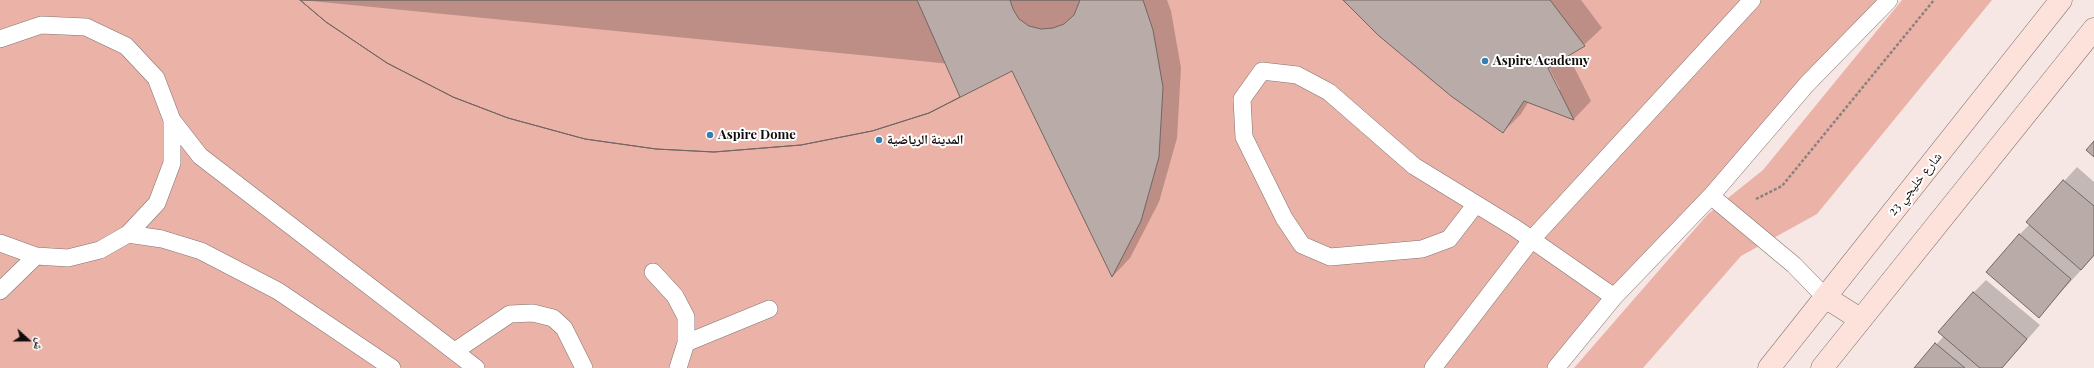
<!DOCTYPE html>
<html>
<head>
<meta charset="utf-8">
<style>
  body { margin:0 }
  #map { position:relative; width:2094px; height:368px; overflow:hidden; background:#f6e7e4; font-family:"Playfair Display","Noto Naskh Arabic",serif }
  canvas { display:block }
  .north { position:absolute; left:8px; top:320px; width:40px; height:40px; -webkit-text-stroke:3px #fff; paint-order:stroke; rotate:111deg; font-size:11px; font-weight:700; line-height:16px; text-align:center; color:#120d0c }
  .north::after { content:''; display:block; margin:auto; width:14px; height:18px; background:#120d0c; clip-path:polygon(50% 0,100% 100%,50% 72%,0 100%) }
</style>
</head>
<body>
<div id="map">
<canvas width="2094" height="368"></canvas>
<div class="north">ش</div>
</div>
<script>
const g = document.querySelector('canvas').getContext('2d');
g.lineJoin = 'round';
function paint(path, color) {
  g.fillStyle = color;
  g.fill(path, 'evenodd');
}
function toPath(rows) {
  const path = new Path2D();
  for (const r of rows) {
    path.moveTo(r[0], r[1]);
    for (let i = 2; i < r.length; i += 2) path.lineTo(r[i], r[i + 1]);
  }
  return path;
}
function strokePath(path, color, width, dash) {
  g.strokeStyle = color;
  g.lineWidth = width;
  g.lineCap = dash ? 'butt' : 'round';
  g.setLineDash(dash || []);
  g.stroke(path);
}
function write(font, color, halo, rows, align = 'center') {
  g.font = font + ' "Playfair Display","Noto Naskh Arabic",serif';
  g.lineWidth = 4;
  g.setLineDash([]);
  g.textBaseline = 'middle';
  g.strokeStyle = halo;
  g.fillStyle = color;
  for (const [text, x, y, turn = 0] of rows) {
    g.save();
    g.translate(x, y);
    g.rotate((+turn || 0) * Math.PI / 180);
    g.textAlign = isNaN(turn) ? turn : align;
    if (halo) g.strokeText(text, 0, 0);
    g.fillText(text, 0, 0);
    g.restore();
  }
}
paint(toPath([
  [0,0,1889,0,1556,368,0,368],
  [1902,0,1992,0,1817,214,1741,256,1643,368,1574,368,1708,214,1763,170]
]), '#ebb2a7');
paint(toPath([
  [301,0,1167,0,1171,11,1181,68,1177,138,1159,202,1130,258,1113,276,1012,70],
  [1344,0,1581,0,1602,28,1584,45,1568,55,1591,101,1574,119,1529,101,1521,114,1503,132],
  [1545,64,1547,64,1560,89,1557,89],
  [2077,167,2094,182,2094,256,2039,316,2019,235,2030,224,2027,222],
  [1986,280,2040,325,2002,368,1915,368,1944,336,1973,293]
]), '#0003');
const building = toPath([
  [300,0,917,0,960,97,929,113,872,131,801,145,714,152,656,149,585,139,508,118,453,97,387,63,326,22,300,0],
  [300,0,1143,0,1153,30,1163,87,1159,157,1141,221,1112,277,1012,71,929,113,872,131,801,145,714,152,656,149,585,139,508,118,453,97,387,63,326,22,300,0],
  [1010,0,1080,0,1074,15,1064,24,1053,28,1041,29,1029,26,1019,19,1013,9,1010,0],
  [1343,0,1550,0,1585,46,1548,68,1574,120,1524,101,1503,133,1451,96,1378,35,1343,0],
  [2094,141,2094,157,2086,150,2094,141],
  [2063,180,2094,206,2094,255,2081,270,2026,222,2063,180],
  [2019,234,2071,279,2039,318,1986,272,2019,234],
  [1973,292,2027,339,2002,368,1980,368,1938,332,1973,292],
  [1935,343,1965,368,1914,368,1935,343]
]);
paint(building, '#b9aba8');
strokePath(building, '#736663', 1);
const lane = toPath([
  [0,39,41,25,86,27,126,46,156,78,172,120,172,163,157,203,128,234,100,250,68,258,36,256,0,243],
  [172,120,200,156,476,368],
  [1711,196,1794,265,1825,297],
  [1476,204,1449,239,1422,249,1330,257,1302,245,1284,218,1244,137,1242,99,1262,71,1297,75,1329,92,1414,166,1515,228,1614,297],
  [128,234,162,239,201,251,278,291,392,368],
  [653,272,675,296,686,317,686,343,678,368],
  [0,291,36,256],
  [686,343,769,309],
  [455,351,510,314,533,313,553,318,564,328,584,368],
  [1433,368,1532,239,1752,0],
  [1556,368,1614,297,1711,196,1807,84,1889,0]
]);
const secondary = toPath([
  [1825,297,1860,319],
  [1769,368,2061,0],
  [1822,368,2094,29]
]);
strokePath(lane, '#817471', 18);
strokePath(secondary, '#817471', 23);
strokePath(toPath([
  [1756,199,1782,186,1934,0]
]), '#8b817f', 2.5, [3, 2]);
strokePath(lane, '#fff', 17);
strokePath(secondary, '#fde2dc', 22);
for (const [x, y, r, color] of [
  [1485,61,4,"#3480b3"],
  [710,135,4,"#3480b3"],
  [879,140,4,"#3480b3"]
]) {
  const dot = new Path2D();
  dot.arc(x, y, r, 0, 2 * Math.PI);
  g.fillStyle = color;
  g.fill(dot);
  strokePath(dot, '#fff', 1.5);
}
write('bold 13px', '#120d0c', '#fff', [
  ["Aspire Academy",1493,61],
  ["Aspire Dome",718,135],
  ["المدينة الرياضية",887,140]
], 'left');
write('13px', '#120d0c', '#fff', [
  ["شارع خليجي 23",1915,184,-51]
]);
</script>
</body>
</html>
